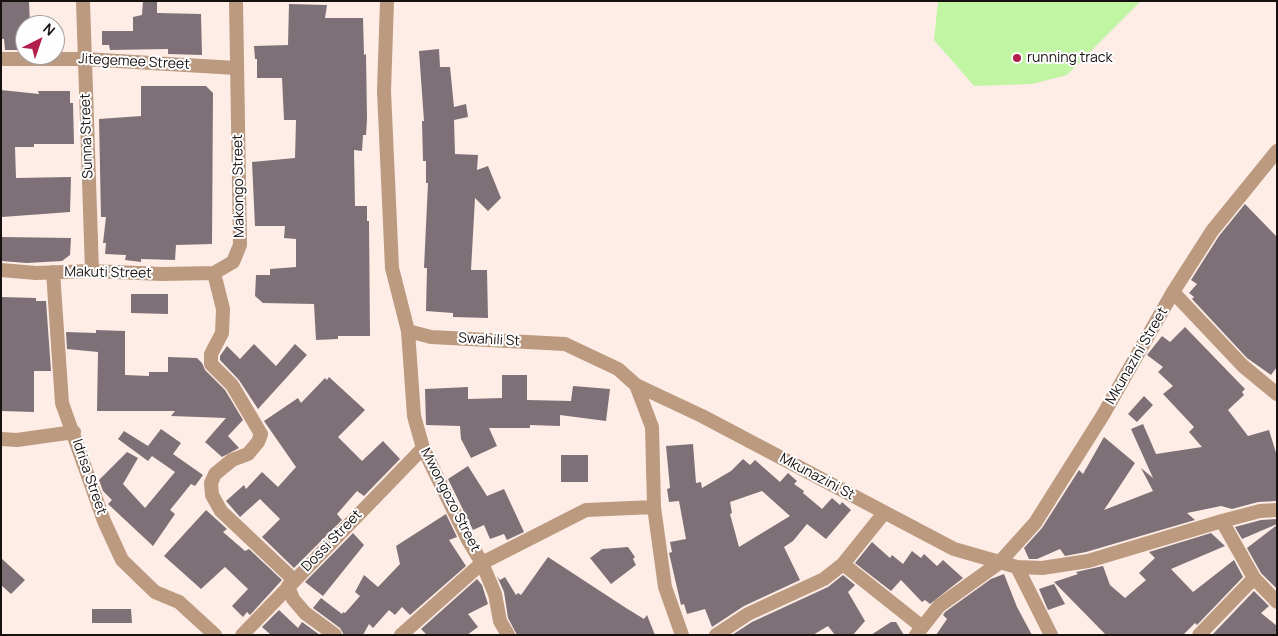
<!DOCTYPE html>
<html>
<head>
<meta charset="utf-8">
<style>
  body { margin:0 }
  #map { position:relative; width:1278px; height:636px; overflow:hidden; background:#feede6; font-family:Manrope,sans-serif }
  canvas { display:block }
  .frame { position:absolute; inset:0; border:2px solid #16100e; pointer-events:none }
  .north { position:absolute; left:15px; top:15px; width:50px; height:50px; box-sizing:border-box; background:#fefefe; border:1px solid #a19f9e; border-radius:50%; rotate:41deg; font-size:14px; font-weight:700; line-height:20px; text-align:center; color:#16100e }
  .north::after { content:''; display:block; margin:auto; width:18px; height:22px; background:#b1204d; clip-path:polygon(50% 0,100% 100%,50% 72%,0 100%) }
</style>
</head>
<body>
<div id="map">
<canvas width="1278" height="636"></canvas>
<div class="frame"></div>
<div class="north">N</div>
</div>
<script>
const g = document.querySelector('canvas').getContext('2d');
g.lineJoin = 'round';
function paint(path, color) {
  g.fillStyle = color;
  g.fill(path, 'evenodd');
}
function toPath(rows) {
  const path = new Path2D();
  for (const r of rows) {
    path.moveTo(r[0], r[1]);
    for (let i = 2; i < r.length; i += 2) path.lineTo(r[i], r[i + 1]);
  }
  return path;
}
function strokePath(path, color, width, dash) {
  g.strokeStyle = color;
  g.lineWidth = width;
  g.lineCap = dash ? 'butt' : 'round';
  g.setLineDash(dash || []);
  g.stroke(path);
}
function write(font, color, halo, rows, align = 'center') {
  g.font = font + ' Manrope,sans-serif';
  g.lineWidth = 4;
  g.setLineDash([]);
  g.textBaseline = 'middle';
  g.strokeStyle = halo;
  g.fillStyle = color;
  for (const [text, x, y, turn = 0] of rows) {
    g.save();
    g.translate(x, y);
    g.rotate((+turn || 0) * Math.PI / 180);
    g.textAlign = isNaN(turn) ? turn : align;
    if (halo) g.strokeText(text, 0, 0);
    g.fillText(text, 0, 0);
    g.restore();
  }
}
paint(toPath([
  [938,1,1141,1,1067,75,1032,84,974,86,934,40]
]), '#c1f5a4');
paint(toPath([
  [1,1,29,1,30,25,25,25,25,50,5,50,4,39,1,39],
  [143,1,157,1,157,13,201,14,202,55,168,54,168,49,110,50,109,45,102,45,102,31,133,31,133,17,142,15],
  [289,4,327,5,325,18,363,18,364,55,366,54,367,119,366,135,363,135,362,151,354,150,355,206,367,206,367,221,369,221,370,336,338,336,338,339,316,340,314,304,263,303,255,296,256,275,270,275,270,269,296,267,296,239,284,238,285,226,255,226,252,162,295,158,296,120,284,120,282,78,257,78,257,59,255,59,254,46,288,45],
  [439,49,440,67,450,67,454,107,466,104,468,117,454,120,455,154,478,155,477,170,488,166,501,198,488,211,475,198,471,270,487,270,488,318,453,317,453,313,426,311,427,268,424,268,428,183,426,183,426,161,423,161,422,121,424,121,419,51],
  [141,86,206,86,213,93,212,244,176,245,175,260,141,259,141,262,125,260,126,255,105,254,106,243,103,243,106,217,101,217,99,119,141,116],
  [1,90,39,94,38,91,70,91,70,103,73,103,74,144,34,144,34,147,15,147,16,178,71,177,70,212,2,217],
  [1245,204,1277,237,1277,367,1271,375,1247,358,1192,299,1194,297,1189,293,1197,284,1191,280,1219,236],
  [1,237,71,238,70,255,62,261,27,263,1,261],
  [131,294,168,294,168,314,131,313],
  [1,297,36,298,36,301,46,301,51,371,34,371,34,412,1,411],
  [1185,327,1245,389,1242,392,1244,395,1228,410,1248,436,1269,430,1277,456,1277,501,1258,502,1232,509,1221,506,1187,513,1195,520,1086,552,1065,556,1060,549,1037,559,1029,559,1024,548,1042,528,1079,470,1083,474,1104,437,1135,463,1104,510,1153,491,1141,468,1153,478,1131,429,1143,424,1156,454,1202,447,1189,432,1194,427,1163,394,1173,386,1158,372,1163,367,1147,355,1162,336,1170,342],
  [96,330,125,331,125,375,149,376,149,372,168,372,168,357,197,358,202,363,205,370,225,390,243,420,228,436,239,448,222,457,205,442,226,418,171,416,175,411,97,411,98,352,67,349,66,332,96,333],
  [254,344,276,366,295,344,307,355,258,409,239,380,220,360,220,356,227,346,240,359],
  [502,375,527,375,527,400,571,401,573,386,610,389,606,421,560,415,560,426,530,425,530,428,489,428,497,446,471,458,461,439,460,426,426,425,425,389,468,387,468,399,502,398],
  [329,377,365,410,338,437,362,461,383,441,400,459,364,496,357,491,337,514,342,520,294,568,262,537,280,519,260,499,240,517,226,501,244,485,246,489,262,472,278,487,296,467,264,421,298,398,301,403,325,378,327,380],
  [1144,396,1153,405,1137,422,1128,414],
  [161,429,181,443,173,454,203,475,195,486,191,484,170,510,175,514,153,546,108,504,112,500,103,491,99,480,127,452,138,458,123,484,145,508,175,472,152,456,148,461,118,439,124,431,148,446],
  [693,444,696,483,701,482,702,488,731,471,743,459,750,465,755,460,780,482,788,473,797,481,794,484,804,491,803,493,822,509,832,498,840,505,842,502,851,510,826,539,807,524,793,541,784,547,800,580,744,606,712,627,705,609,687,614,684,604,681,605,669,553,672,552,670,542,686,539,679,501,669,502,667,489,670,488,666,446],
  [762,491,790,516,739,547,730,514,732,513,730,502],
  [561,455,588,455,588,482,561,482],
  [468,466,487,496,504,489,524,532,507,540,504,534,490,539,484,525,473,530,448,479],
  [206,510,227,529,223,532,245,551,249,549,282,580,250,615,247,612,243,617,232,606,248,589,225,567,201,589,164,556],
  [446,514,457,537,449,540,466,566,410,615,402,607,395,615,389,610,373,628,369,624,363,635,344,635,340,628,313,608,321,598,342,614,343,612,345,613,360,596,355,592,364,575,378,587,400,564,396,546],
  [1277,519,1277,524,1242,539,1235,527,1261,520],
  [1277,525,1277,589,1261,573,1247,548],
  [353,533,364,545,323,596,305,582],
  [1211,533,1225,546,1171,569,1193,592,1234,560,1243,577,1197,625,1195,623,1183,635,1106,635,1054,582,1078,574,1076,572,1103,566,1110,585,1125,598,1146,580,1139,573,1155,558,1149,552],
  [872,542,890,558,892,555,903,564,912,551,921,558,924,554,937,566,943,560,963,578,930,604,925,600,922,602,901,580,891,591,855,563],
  [628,547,635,557,633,559,636,565,611,584,590,558,602,549],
  [548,557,626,608,644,619,647,615,655,635,517,635,508,618,504,592,497,576,500,580,505,577,516,595,518,593,521,595],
  [1,558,25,580,11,594,1,585],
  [1004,574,1017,607,1032,635,936,635,947,619,943,615,945,612,991,579],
  [843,575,855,585,848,592,865,621,853,635,835,635,828,626,813,635,732,635,752,622,828,587],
  [477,579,482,585,488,604,468,614,478,627,467,635,427,635,421,629],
  [1054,584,1065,604,1048,610,1039,589],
  [1254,591,1269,606,1261,613,1277,626,1277,635,1212,635],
  [92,609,131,609,132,623,92,623],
  [279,610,298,628,302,622,320,635,271,635,262,627],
  [891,622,896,622,904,635,871,635]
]), '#7e7077');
strokePath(toPath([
  [83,1,92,271],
  [387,1,384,91,392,268,408,331,431,337,565,344,618,369,636,385,652,427,654,507,665,587,682,635],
  [1,59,84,59,236,68],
  [1,270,36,273,92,271,162,274,214,273,233,262,240,245,236,1],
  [53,272,62,403,104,521,122,560,155,592,179,602,215,635],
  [214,273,223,309,222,333,211,354,211,364,232,385,261,434,258,442,248,454,232,460,215,474,211,483,212,495,221,511,294,580],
  [1173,292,1243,366,1277,394],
  [408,331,414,416,423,448,468,540,482,563,495,594,500,621,508,635],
  [636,385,702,416,954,549,1017,567,1042,568,1088,561,1222,521,1260,511,1277,510],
  [1,439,17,440,74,432],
  [1222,521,1254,578,1277,602],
  [843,564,921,626],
  [1017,567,1051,635],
  [288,586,293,599,305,613,335,635],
  [242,635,423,448],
  [401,635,482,563,586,510,654,507],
  [716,635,748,614,824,579,843,564,884,513],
  [916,635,939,606,999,563,1035,523,1103,415,1173,292,1212,231,1277,151],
  [1199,635,1254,578]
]), '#bb9a80', 14);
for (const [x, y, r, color] of [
  [1017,58,5,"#b1204d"]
]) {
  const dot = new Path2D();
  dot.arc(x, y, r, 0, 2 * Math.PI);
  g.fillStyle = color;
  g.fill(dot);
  strokePath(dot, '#fefefe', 2);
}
write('14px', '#16100e', '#fefefe', [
  ["running track",1027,58]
], 'left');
write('14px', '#16100e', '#fefefe', [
  ["Jitegemee Street",134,62,3],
  ["Sunna Street",87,136,-92],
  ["Makongo Street",239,186,-91],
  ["Makuti Street",108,273,1],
  ["Swahili St",489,340,3],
  ["Mkunazini Street",1137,356,-60],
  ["Idrisa Street",89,477,71],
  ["Mkunazini St",817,477,28],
  ["Mwongozo Street",450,500,63],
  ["Dossi Street",332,541,-46]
]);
</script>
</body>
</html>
